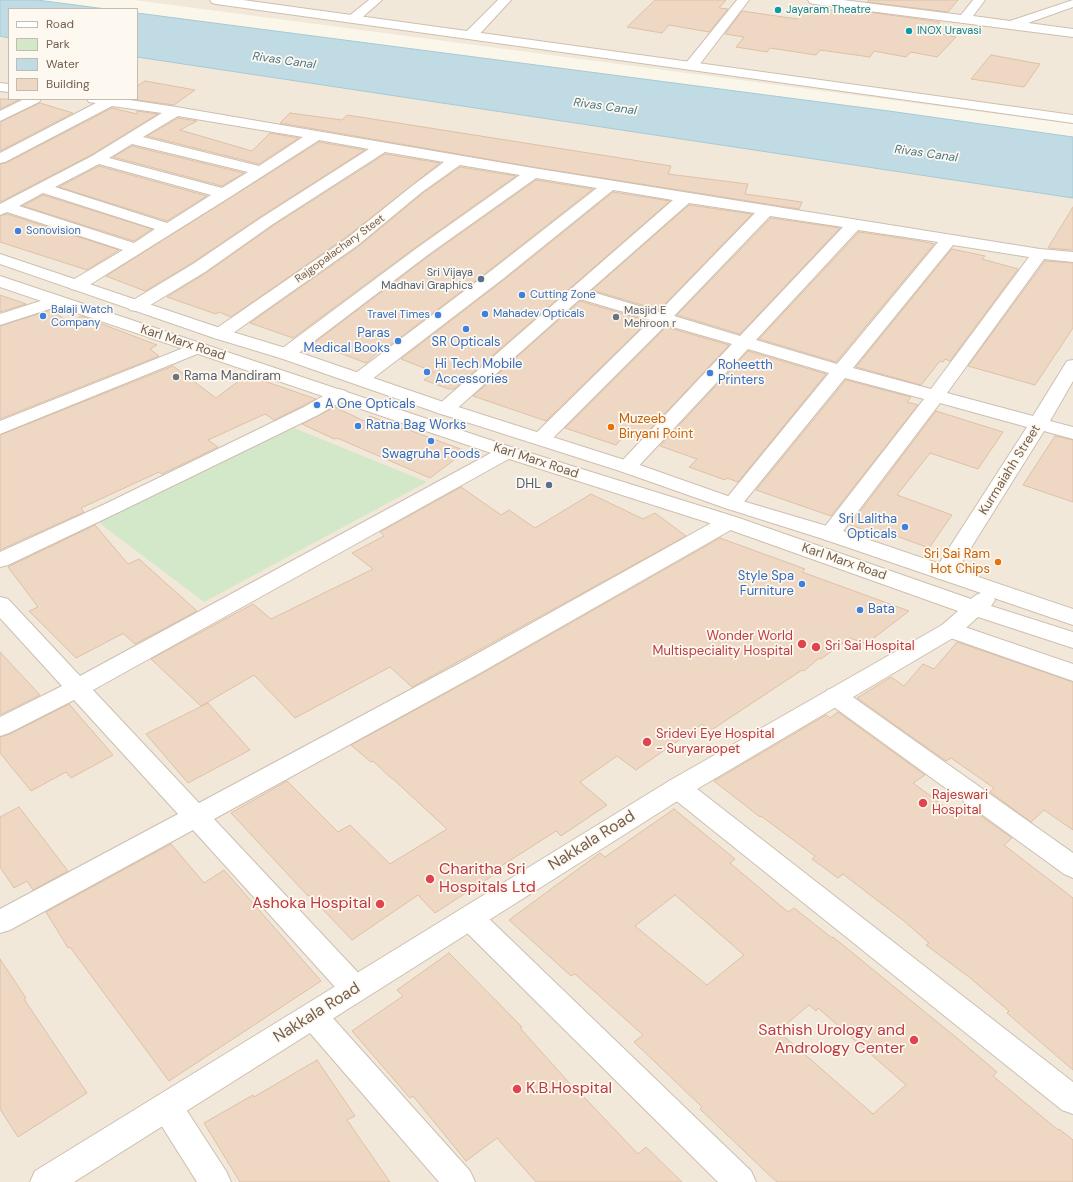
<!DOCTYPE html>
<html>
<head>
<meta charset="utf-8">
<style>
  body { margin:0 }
  #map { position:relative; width:1073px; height:1182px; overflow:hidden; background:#fbf6ea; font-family:"DM Sans",sans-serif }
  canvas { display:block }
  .legend { position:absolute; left:8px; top:8px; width:130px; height:92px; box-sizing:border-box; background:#fef9f0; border:1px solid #c6bbb0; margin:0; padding:5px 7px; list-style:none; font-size:12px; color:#735f4f }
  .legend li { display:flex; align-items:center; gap:8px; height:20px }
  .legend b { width:20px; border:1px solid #c6bbb0 }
</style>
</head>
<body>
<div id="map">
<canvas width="1073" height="1182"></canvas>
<ul class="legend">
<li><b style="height:5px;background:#fff"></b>Road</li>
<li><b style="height:11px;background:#d3e8c9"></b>Park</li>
<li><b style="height:11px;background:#c0dbe3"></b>Water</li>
<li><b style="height:11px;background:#eed8c4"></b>Building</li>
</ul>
</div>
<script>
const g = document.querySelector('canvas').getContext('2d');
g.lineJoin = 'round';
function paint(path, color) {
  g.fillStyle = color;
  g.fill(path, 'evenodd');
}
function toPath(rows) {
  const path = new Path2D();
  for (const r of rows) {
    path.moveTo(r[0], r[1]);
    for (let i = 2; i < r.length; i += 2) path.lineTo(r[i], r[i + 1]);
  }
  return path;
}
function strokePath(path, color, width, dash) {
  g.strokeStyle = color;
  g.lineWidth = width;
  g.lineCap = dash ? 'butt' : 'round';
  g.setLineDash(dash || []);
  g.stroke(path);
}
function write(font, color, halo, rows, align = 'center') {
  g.font = font + ' "DM Sans",sans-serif';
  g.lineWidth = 3.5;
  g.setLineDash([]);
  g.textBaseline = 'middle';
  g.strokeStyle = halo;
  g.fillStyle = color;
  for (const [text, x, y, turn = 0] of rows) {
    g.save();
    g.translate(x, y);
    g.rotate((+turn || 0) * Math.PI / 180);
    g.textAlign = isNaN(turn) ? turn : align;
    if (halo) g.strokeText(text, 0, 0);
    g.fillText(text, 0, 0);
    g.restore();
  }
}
paint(toPath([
  [134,0,1073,0,1073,124],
  [0,36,9,38,9,99,137,99,137,57,1073,198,1073,1182,0,1182]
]), '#f2e8d9');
paint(toPath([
  [294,428,427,482,204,602,94,519]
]), '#d3e8c9');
const water = toPath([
  [0,0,37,0,106,9,9,9,9,38,0,36,0,0],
  [137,13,889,111,1073,137,1073,198,137,57,137,13]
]);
paint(water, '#c0dbe3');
strokePath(water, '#a7c9d4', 1);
const building = toPath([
  [655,0,726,0,719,8,728,9,709,32,669,25,662,33,627,27,655,0],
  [869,0,958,0,948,12,867,2,869,0],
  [807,7,859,14,861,11,940,22,930,32,956,37,937,57,911,52,906,57,874,51,870,57,820,50,816,55,770,48,767,52,736,47,744,37,725,34,742,11,797,19,807,7],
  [991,55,1040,64,1024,87,971,79,991,55],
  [145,81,195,90,174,105,137,100,137,86,145,81],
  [0,99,21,99,0,109,0,99],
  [40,103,73,113,0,151,0,122,40,103],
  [112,108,137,114,137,111,158,114,91,155,0,202,0,164,6,163,112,108],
  [290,113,342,120,347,115,671,166,668,174,748,184,745,194,802,202,799,209,533,167,280,123,290,113],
  [178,118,197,121,180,130,252,151,270,133,299,138,259,164,147,136,178,118],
  [319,142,365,150,260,217,192,263,145,291,106,276,319,142],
  [132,146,244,173,222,186,113,157,132,146],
  [385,154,440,163,345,238,231,317,219,312,216,314,167,297,206,273,274,225,385,154],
  [99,166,207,196,167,221,59,187,99,166],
  [460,167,516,176,416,247,293,338,250,323,359,246,423,193,460,167],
  [536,180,593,189,491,269,381,352,379,351,366,363,314,343,430,255,536,180],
  [613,192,670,201,454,389,449,389,424,380,434,372,401,359,505,279,613,192],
  [43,195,152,229,134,241,23,206,43,195],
  [689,205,752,214,659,310,592,290,689,205],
  [1073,207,1073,250,1048,248,1073,207],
  [7,214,119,250,87,270,0,242,0,216,7,214],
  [771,218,840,228,740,334,677,315,771,218],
  [859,232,920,241,934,244,836,362,759,339,859,232],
  [952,249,985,256,982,259,1018,269,950,361,945,359,943,362,940,361,921,385,856,367,952,249],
  [1045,261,1073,263,1073,328,1035,385,968,366,1045,261],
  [0,295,26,304,0,312,0,295],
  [580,301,648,321,546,421,473,396,580,301],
  [51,310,70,323,81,316,157,345,150,349,159,356,0,419,0,326,51,310],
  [666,327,729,345,641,439,626,434,616,445,565,428,666,327],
  [748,351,826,374,738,482,727,478,725,480,689,467,697,459,660,446,748,351],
  [173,366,216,398,247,375,316,399,274,420,265,414,208,440,218,447,162,474,159,472,81,508,84,512,0,550,0,435,173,366],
  [846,380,911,397,907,402,918,405,831,516,756,490,846,380],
  [335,407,364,421,370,416,408,431,409,430,466,451,430,478,337,438,334,439,302,424,335,407],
  [936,411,1003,432,978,469,930,453,897,495,952,515,929,548,880,530,877,534,850,525,936,411],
  [1055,436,1073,440,1073,502,1023,485,1055,436],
  [461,487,501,515,509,510,535,528,591,494,643,519,655,513,686,536,412,687,390,667,295,718,254,675,201,706,151,659,253,604,271,619,373,569,352,553,384,536,380,532,461,487],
  [95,525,128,564,139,559,197,611,135,644,124,634,122,634,76,658,29,611,38,607,8,567,95,525],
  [720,538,805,569,802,572,909,611,866,644,850,638,821,659,819,658,804,671,802,670,710,731,702,724,636,770,617,756,580,782,607,805,561,836,556,831,492,872,495,874,435,913,418,895,352,940,309,895,308,896,231,813,287,781,338,832,350,825,390,864,447,829,392,778,391,778,373,761,371,762,351,745,481,674,720,538],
  [957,642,1073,682,1073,830,1044,810,1031,822,990,792,994,788,951,758,946,761,857,698,891,677,904,686,923,664,934,669,957,642],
  [0,652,40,695,0,715,0,652],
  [208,703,250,750,188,783,146,734,208,703],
  [69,704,113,755,71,778,66,772,31,791,0,753,0,737,10,734,69,704],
  [838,712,925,775,913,783,959,817,970,808,1012,838,1004,845,1073,898,1073,1070,1007,1013,1009,1011,969,977,926,945,929,943,904,921,843,874,838,878,812,859,815,856,761,816,760,817,714,781,826,715,830,718,838,712],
  [19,807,68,871,33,890,27,881,14,888,0,867,0,817,19,807],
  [674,809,735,859,730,863,788,912,794,908,832,938,833,937,958,1039,997,1072,993,1076,1058,1130,1059,1129,1073,1140,1073,1182,777,1182,766,1172,700,1109,702,1107,634,1042,643,1035,575,974,571,976,509,920,600,853,605,857,674,809],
  [675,895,744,955,707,985,635,926,675,895],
  [809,1005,816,1011,818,1008,906,1085,873,1114,778,1031,809,1005],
  [171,844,204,883,224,870,321,981,169,1081,70,947,68,948,46,912,171,844],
  [449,953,522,1027,520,1028,581,1096,582,1095,638,1154,646,1147,682,1182,536,1182,497,1138,466,1161,413,1096,410,1098,352,1031,403,996,397,990,449,953],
  [0,959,26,998,24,999,87,1093,18,1137,0,1109,0,959],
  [317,1060,355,1116,347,1120,390,1182,240,1182,204,1123,253,1095,254,1097,317,1060]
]);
paint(building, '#eed8c4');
strokePath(building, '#dfc0a6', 1);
const street = toPath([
  [369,0,382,0,357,22,349,22,347,19,349,16,369,0],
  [498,0,511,0,476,38,466,38,465,35,466,32,498,0],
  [737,0,749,0,696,69,686,69,684,66,686,63,737,0],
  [808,0,843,0,961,15,973,0,985,0,973,16,1010,21,1073,0,1073,7,1028,23,1073,29,1073,37,814,4,810,3,808,0],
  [0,83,9,84,9,92,0,91,0,83],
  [24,99,41,99,39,102,0,121,0,111,24,99],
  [87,99,123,99,176,107,533,168,1040,249,1073,252,1073,262,1044,259,947,393,1033,416,1067,361,1073,360,1073,381,1050,421,1073,427,1073,439,1044,431,952,578,944,580,936,578,933,573,1027,427,940,403,837,539,830,541,823,539,819,534,823,529,924,399,845,378,739,508,732,510,725,508,722,504,725,500,829,373,748,349,634,471,627,473,620,471,617,467,620,463,732,344,666,325,548,443,541,445,534,443,531,439,534,435,651,320,580,299,452,413,445,415,438,413,436,409,438,405,673,200,613,190,504,278,367,383,360,385,353,383,351,379,353,375,492,270,597,188,536,178,429,254,292,358,286,359,280,358,277,354,280,350,417,248,520,175,460,165,422,192,358,245,226,338,220,339,214,338,211,334,214,330,346,239,412,186,444,162,385,152,273,224,205,272,142,310,136,311,130,310,127,306,130,302,193,264,261,218,369,149,319,140,230,197,83,289,77,290,71,289,69,285,71,281,123,250,7,212,0,215,0,204,92,156,162,113,112,106,5,162,0,163,0,153,96,103,89,102,87,99],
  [178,116,303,137,259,166,143,137,178,116],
  [132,144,248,172,222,188,109,158,132,144],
  [99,164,211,195,167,223,55,187,99,164],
  [43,193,155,229,134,243,19,206,43,193],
  [689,203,755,213,659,312,589,291,689,203],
  [770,216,843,227,740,336,674,316,770,216],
  [858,230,938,242,837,364,756,340,858,230],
  [953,245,1029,257,931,389,853,368,953,245],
  [56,296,62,297,65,301,62,305,0,325,0,314,56,296],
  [196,343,202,344,205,348,202,352,0,434,0,421,196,343],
  [339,389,346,391,348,395,346,399,318,415,119,512,8,565,0,567,0,552,105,504,304,407,332,391,339,389],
  [507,446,514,448,517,452,514,456,93,690,199,803,464,661,722,517,729,516,736,517,739,522,736,527,480,673,214,819,365,980,369,989,365,998,355,1001,345,998,193,830,10,930,0,933,0,909,178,814,74,700,9,733,0,736,0,717,62,686,0,618,0,597,8,599,80,676,500,448,507,446],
  [950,622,1073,664,1073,681,942,635,939,630,942,625,950,622],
  [835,688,843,690,1073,853,1073,878,1064,874,827,702,823,696,827,690,835,688],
  [678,778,687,781,1073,1082,1073,1114,1062,1110,669,795,665,788,669,781,678,778],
  [470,907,480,910,751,1171,756,1182,718,1182,460,926,456,918,460,910,470,907],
  [313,1003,323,1007,470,1171,475,1182,439,1182,303,1025,298,1016,303,1007,313,1003],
  [167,1093,178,1097,226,1171,231,1182,197,1182,156,1117,152,1107,156,1097,167,1093]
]);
const secondary = toPath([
  [210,0,243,0,1073,115,1073,123,216,4,212,3,210,0],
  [0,254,226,330,292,350,452,405,634,463,739,500,837,529,1073,609,1073,625,994,598,995,600,991,606,1073,632,1073,648,978,617,958,635,687,795,74,1182,30,1182,35,1171,669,781,942,625,958,611,722,527,500,456,0,287,0,276,514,448,736,517,971,599,976,595,981,593,823,539,725,508,620,471,438,413,280,358,214,338,0,264,0,254]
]);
strokePath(street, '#ccbfb1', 2);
strokePath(secondary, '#cebfae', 2);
paint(street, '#fff');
paint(secondary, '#fff');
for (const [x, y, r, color] of [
  [778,10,4,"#0f9aa8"],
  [909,31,4,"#0f9aa8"],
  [18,231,4,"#3f7fe0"],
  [481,279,4,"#5c6f8a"],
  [522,295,4,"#3f7fe0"],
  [485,314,4,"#3f7fe0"],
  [438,315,4,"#3f7fe0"],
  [43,316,4,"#3f7fe0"],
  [616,317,4,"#6b7280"],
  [466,329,4,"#3f7fe0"],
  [398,341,4,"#3f7fe0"],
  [427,372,4,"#3f7fe0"],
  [710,373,4,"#3f7fe0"],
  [176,377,4,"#6b7280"],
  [317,405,4,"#3f7fe0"],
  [358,426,4,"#3f7fe0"],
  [611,427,4,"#e8710a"],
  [431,441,4,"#3f7fe0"],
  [549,485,4,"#5c6f8a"],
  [905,527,4,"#3f7fe0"],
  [998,562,4,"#e8710a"],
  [802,584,4,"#3f7fe0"],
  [860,610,4,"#3f7fe0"],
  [802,644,5,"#e0444e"],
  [816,647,5,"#e0444e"],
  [647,742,5,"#e0444e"],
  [923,803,5,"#e0444e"],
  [430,879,5,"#e0444e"],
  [380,904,5,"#e0444e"],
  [914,1040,5,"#e0444e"],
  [517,1089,5,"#e0444e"]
]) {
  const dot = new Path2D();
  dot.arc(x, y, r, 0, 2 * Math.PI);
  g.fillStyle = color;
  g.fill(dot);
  strokePath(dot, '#fef9f0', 1.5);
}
write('11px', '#0d838f', '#fef9f0', [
  ["Jayaram Theatre",786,10],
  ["INOX Uravasi",917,31]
], 'left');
write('11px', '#366cbe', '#fef9f0', [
  ["Sonovision",26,231],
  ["Cutting Zone",530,295],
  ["Balaji Watch",51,310],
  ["Company",51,323],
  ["Mahadev Opticals",493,314],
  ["Travel Times",430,315,"right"]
], 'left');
write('11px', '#735f4f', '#fef9f0', [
  ["Rajgopalachary Steet",340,249,-36]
]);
write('11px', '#4e5e75', '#fef9f0', [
  ["Sri Vijaya",473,273],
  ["Madhavi Graphics",473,286]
], 'right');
write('11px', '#5b616d', '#fef9f0', [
  ["Masjid E",624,311],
  ["Mehroon r",624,324]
], 'left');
write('italic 12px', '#4b7685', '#fef9f0', [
  ["Rivas Canal",284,61,8],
  ["Rivas Canal",605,107,8],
  ["Rivas Canal",926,154,8]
]);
write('13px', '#366cbe', '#fef9f0', [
  ["Paras",390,334,"right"],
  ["Medical Books",390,349,"right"],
  ["SR Opticals",466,343,"center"],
  ["Hi Tech Mobile",435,365],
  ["Accessories",435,380],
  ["Roheetth",718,366],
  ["Printers",718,381],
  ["A One Opticals",325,405],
  ["Ratna Bag Works",366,426],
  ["Swagruha Foods",431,455,"center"],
  ["Sri Lalitha",897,520,"right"],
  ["Opticals",897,535,"right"],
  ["Style Spa",794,577,"right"],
  ["Furniture",794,592,"right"],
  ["Bata",868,610]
], 'left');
write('13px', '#735f4f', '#fef9f0', [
  ["Karl Marx Road",183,343,18],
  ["Karl Marx Road",536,461,18],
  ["Kurmaiahh Street",1010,470,-58],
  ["Karl Marx Road",844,562,19]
]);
write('13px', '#5b616d', '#fef9f0', [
  ["Rama Mandiram",184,377]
], 'left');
write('13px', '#c56008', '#fef9f0', [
  ["Muzeeb",619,420],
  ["Biryani Point",619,435],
  ["Sri Sai Ram",990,555,"right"],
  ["Hot Chips",990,570,"right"]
], 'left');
write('13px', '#4e5e75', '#fef9f0', [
  ["DHL",541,485]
], 'right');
write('13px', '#be3a42', '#fef9f0', [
  ["Wonder World",793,637,"right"],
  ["Multispeciality Hospital",793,652,"right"],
  ["Sri Sai Hospital",825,647],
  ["Sridevi Eye Hospital",656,735],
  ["- Suryaraopet",656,750],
  ["Rajeswari",932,796],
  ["Hospital",932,811]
], 'left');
write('16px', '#735f4f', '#fef9f0', [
  ["Nakkala Road",592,841,-32],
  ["Nakkala Road",317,1013,-32]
]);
write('16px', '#be3a42', '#fef9f0', [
  ["Charitha Sri",439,870],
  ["Hospitals Ltd",439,888],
  ["Ashoka Hospital",371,904,"right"],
  ["Sathish Urology and",905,1031,"right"],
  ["Andrology Center",905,1049,"right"],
  ["K.B.Hospital",526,1089]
], 'left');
</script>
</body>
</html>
